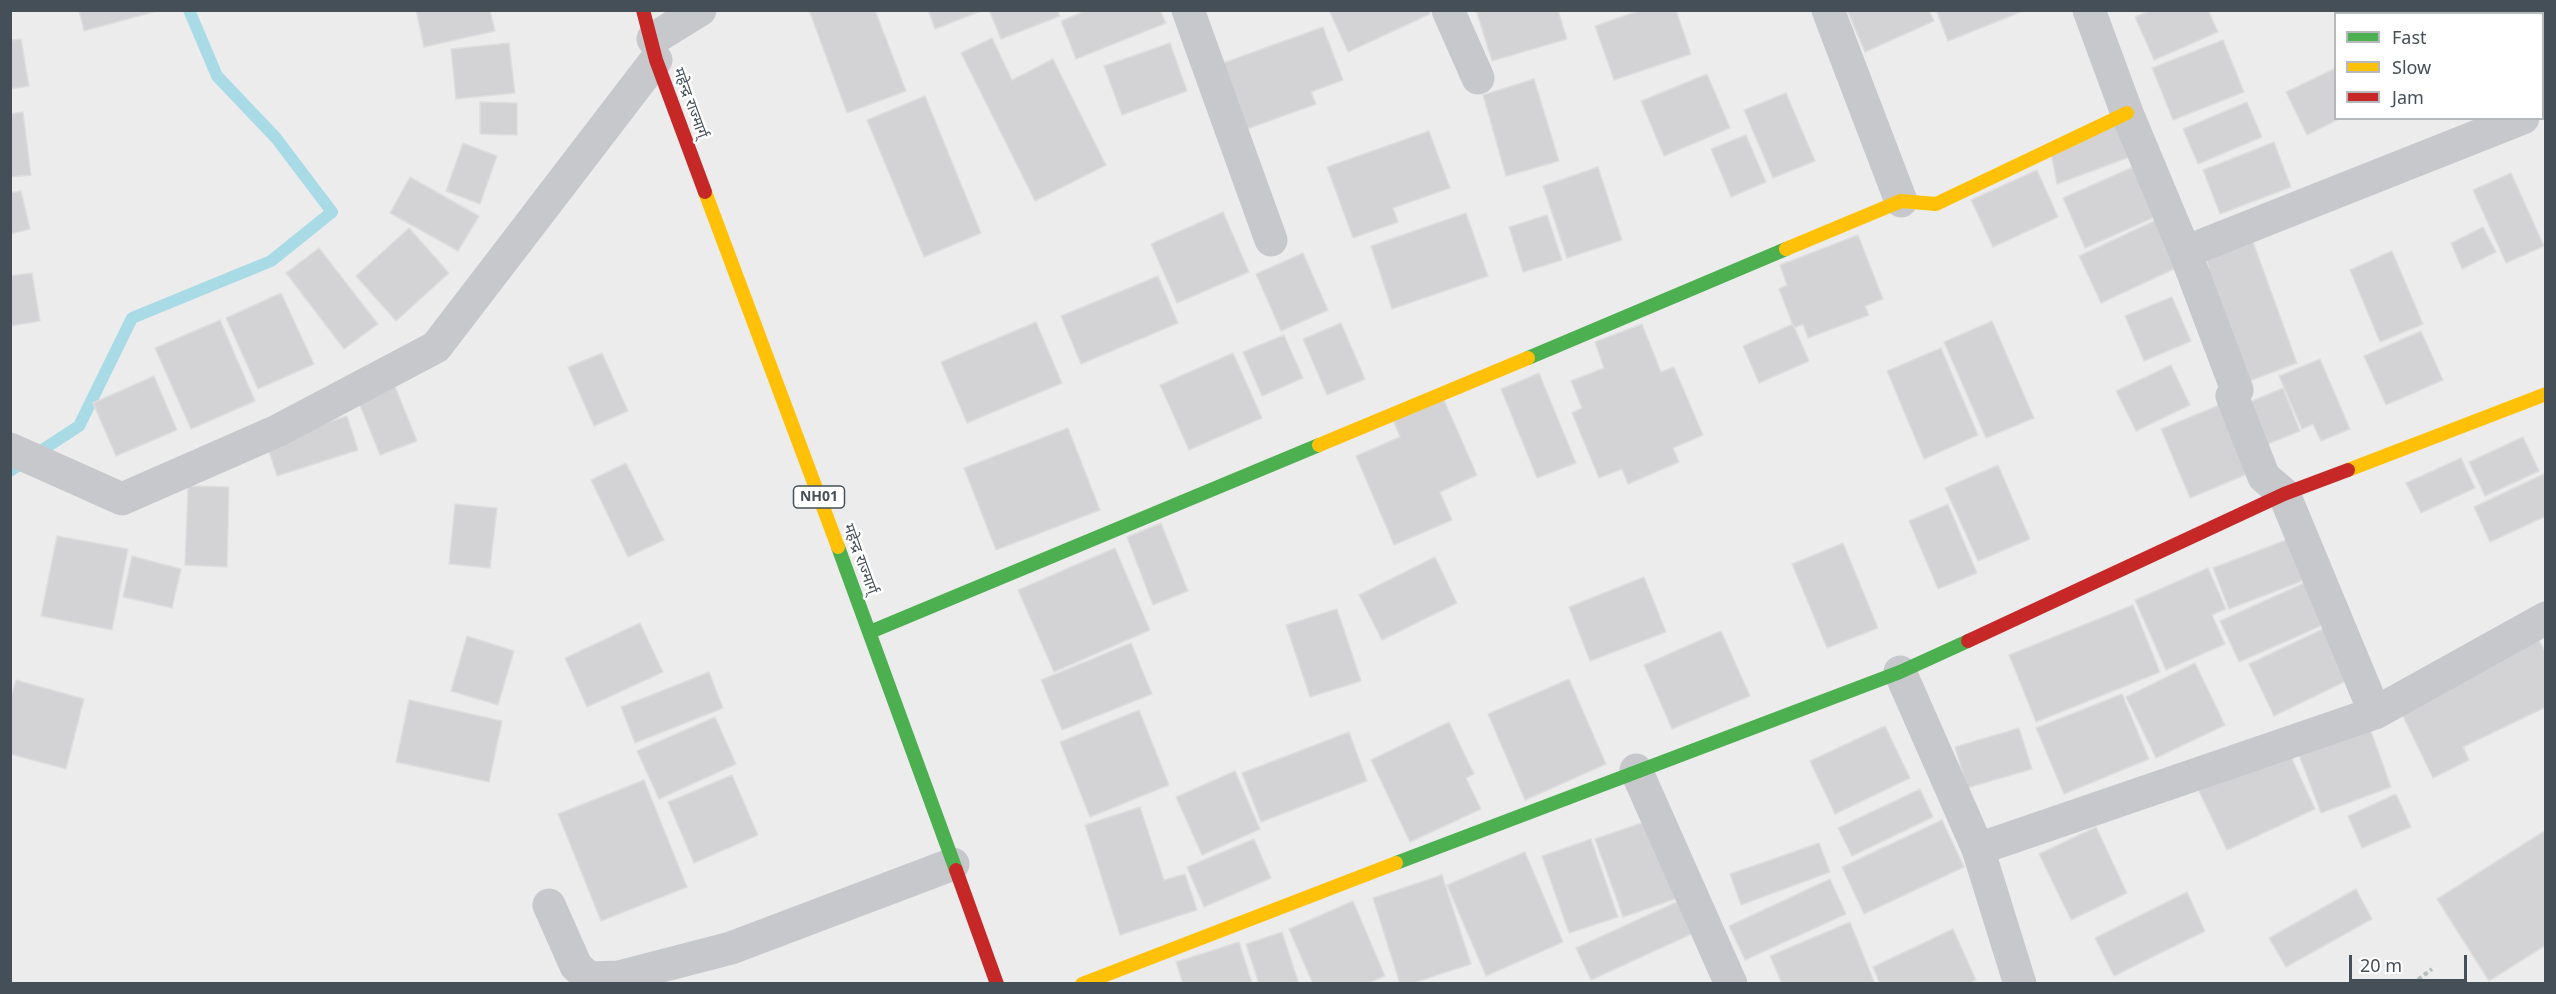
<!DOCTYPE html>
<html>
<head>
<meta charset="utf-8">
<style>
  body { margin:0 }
  #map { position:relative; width:2556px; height:994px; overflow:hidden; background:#edecec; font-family:"Noto Sans",sans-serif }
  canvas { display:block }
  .frame { position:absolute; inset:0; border:12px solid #454f57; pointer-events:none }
  .legend { position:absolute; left:2334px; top:12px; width:210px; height:108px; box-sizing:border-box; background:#fff; border:2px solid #b5b9bc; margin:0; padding:8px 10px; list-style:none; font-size:18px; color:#454f57 }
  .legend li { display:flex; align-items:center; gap:12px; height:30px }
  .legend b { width:30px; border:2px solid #b5b9bc }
  .scale { position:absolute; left:2349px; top:955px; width:118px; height:27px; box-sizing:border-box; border:3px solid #454f57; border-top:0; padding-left:8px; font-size:18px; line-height:21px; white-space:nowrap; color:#454f57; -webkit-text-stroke:4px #fff; paint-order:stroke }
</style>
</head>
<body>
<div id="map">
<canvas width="2556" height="994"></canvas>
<div class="frame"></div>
<ul class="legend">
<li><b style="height:8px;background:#4caf50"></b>Fast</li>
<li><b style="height:8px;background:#ffc107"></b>Slow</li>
<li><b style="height:8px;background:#c62828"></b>Jam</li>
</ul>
<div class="scale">20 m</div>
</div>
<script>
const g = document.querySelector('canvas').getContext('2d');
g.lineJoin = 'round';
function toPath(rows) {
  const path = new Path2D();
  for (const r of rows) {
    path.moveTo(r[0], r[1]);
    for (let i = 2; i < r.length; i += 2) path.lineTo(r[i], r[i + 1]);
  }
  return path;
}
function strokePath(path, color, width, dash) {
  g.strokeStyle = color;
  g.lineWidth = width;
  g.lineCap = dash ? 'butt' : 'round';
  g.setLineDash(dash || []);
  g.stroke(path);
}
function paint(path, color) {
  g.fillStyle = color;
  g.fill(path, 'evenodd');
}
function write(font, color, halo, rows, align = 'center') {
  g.font = font + ' "Noto Sans","Noto Sans Devanagari",sans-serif';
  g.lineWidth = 5;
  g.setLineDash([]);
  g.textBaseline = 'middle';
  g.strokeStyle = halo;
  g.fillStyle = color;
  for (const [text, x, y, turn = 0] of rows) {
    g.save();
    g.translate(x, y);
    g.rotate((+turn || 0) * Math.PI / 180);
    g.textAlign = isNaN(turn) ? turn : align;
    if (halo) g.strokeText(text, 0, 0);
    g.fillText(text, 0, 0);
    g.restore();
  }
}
strokePath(toPath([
  [10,471,79,426,132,318,271,261,332,212,276,138,217,76,189,10]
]), '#a9dbe6', 12);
const building = toPath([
  [79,10,161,10,84,31,79,10],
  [416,10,490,10,495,31,424,47,416,10],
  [809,10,875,10,906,91,847,113,809,10],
  [928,10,981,10,981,11,935,29,928,10],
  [989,10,1057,10,1060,16,1001,39,989,10],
  [1087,10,1160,10,1166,23,1076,59,1061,21,1087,10],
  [1329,10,1428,10,1430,14,1348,52,1329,10],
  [1476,10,1558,10,1567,39,1492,61,1476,10],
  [1641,10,1676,10,1691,54,1614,80,1595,26,1641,10],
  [1847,10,1929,10,1934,21,1865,52,1847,10],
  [1936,10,2026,10,1948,41,1936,10],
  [2151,10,2208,10,2218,32,2154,60,2135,17,2151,10],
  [1323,27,1343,80,1311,92,1316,104,1236,133,1212,67,1323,27],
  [992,38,1012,80,1053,59,1106,165,1035,201,961,53,992,38],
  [21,39,29,86,10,89,10,40,21,39],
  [2223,40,2244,92,2173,120,2152,68,2223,40],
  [509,43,515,93,456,99,451,49,509,43],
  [1170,43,1187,91,1122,115,1104,66,1170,43],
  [2336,68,2336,118,2341,118,2307,135,2286,92,2336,68],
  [1707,74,1730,128,1664,156,1641,101,1707,74],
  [1534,79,1559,161,1506,176,1483,95,1534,79],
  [1786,93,1815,161,1773,178,1744,110,1786,93],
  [925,96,981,233,924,257,867,120,925,96],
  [480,102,517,103,517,135,480,134,480,102],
  [2247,102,2262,137,2198,164,2183,129,2247,102],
  [23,112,31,175,10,177,10,114,23,112],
  [2121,121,2135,155,2057,184,2051,153,2121,121],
  [1429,131,1450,188,1393,208,1398,222,1353,238,1327,167,1429,131],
  [1746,135,1766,182,1731,197,1711,149,1746,135],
  [2274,142,2291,187,2220,214,2203,170,2274,142],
  [463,143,497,156,480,204,446,191,463,143],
  [2142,163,2164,213,2085,248,2063,198,2142,163],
  [1598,167,1622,240,1567,258,1543,186,1598,167],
  [2037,170,2058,217,1993,247,1971,200,2037,170],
  [2511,173,2544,246,2506,263,2473,190,2511,173],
  [410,177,479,216,458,251,390,213,410,177],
  [21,191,30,229,10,234,10,193,21,191],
  [1223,212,1249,272,1177,303,1151,244,1223,212],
  [1466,213,1488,276,1392,309,1371,246,1466,213],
  [1547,215,1562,260,1523,272,1509,227,1547,215],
  [2167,215,2189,262,2101,303,2079,256,2167,215],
  [2483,227,2496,252,2462,269,2451,243,2483,227],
  [409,228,449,273,396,321,356,276,409,228],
  [1858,235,1883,299,1865,306,1869,315,1808,338,1803,324,1794,328,1779,289,1787,285,1780,265,1858,235],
  [2252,239,2297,363,2239,385,2198,272,2209,268,2205,255,2252,239],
  [319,248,378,324,344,349,286,273,319,248],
  [2392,251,2423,324,2380,342,2350,270,2392,251],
  [1303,253,1328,310,1281,331,1256,274,1303,253],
  [32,273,40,321,10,326,10,276,32,273],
  [1158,276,1178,323,1081,364,1061,316,1158,276],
  [281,293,314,364,258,389,226,318,281,293],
  [2172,297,2191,341,2144,361,2125,316,2172,297],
  [220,320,255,401,191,429,155,348,220,320],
  [1992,321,2034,418,1986,438,1944,342,1992,321],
  [1036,322,1062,383,967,423,941,362,1036,322],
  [1341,323,1365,379,1327,395,1303,339,1341,323],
  [1642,324,1661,372,1674,367,1703,435,1673,448,1679,462,1628,484,1622,469,1599,478,1572,413,1582,408,1571,381,1604,368,1595,342,1642,324],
  [1793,324,1809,361,1759,383,1743,346,1793,324],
  [2421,331,2443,380,2386,405,2364,356,2421,331],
  [1284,335,1303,378,1262,396,1243,352,1284,335],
  [1941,348,1978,435,1924,459,1887,371,1941,348],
  [602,353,628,411,594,426,568,367,602,353],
  [1233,353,1262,418,1189,450,1160,385,1233,353],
  [2320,359,2350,429,2321,441,2313,424,2302,429,2279,376,2320,359],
  [2171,365,2190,405,2136,431,2116,391,2171,365],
  [1539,373,1576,463,1537,478,1501,389,1539,373],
  [154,376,177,430,116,456,93,403,154,376],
  [392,379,417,441,380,455,355,393,392,379],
  [2283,388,2300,431,2258,448,2240,406,2283,388],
  [1443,398,1477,475,1440,492,1452,520,1394,545,1356,456,1400,437,1393,420,1443,398],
  [2229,401,2257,470,2190,498,2161,429,2229,401],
  [347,416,358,450,277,476,266,442,347,416],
  [1068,428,1100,510,996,550,964,468,1068,428],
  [2523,437,2539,471,2485,496,2469,462,2523,437],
  [2461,458,2475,488,2421,513,2406,483,2461,458],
  [626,463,664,540,628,557,591,480,626,463],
  [1998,465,2030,539,1978,561,1945,488,1998,465],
  [2546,473,2546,516,2490,542,2474,507,2546,473],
  [188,486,229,487,227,567,185,565,188,486],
  [455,504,497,508,490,568,449,564,455,504],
  [1948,504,1977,573,1938,589,1909,521,1948,504],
  [1161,523,1188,591,1153,605,1127,537,1161,523],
  [2299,535,2315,576,2229,609,2213,568,2299,535],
  [57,536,128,549,112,630,41,616,57,536],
  [1843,543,1878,628,1827,648,1792,564,1843,543],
  [1115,548,1150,630,1054,672,1018,590,1115,548],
  [132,556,181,569,172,608,123,597,132,556],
  [1435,557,1457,603,1382,640,1359,595,1435,557],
  [2208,568,2226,609,2212,615,2225,644,2166,670,2135,600,2208,568],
  [1644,577,1666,632,1590,661,1569,607,1644,577],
  [2313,579,2332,621,2239,662,2220,621,2313,579],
  [2133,605,2160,672,2036,722,2009,655,2133,605],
  [1337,609,1361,681,1310,697,1286,625,1337,609],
  [640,623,663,672,587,707,565,658,640,623],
  [2327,627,2352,678,2274,716,2249,664,2327,627],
  [1721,631,1750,696,1672,729,1644,665,1721,631],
  [467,636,514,651,498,705,451,691,467,636],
  [2538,638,2546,654,2546,707,2463,747,2469,760,2433,778,2398,706,2538,638],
  [1131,643,1152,694,1062,730,1041,680,1131,643],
  [2195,663,2225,725,2156,758,2126,697,2195,663],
  [709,672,723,708,635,743,621,707,709,672],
  [1569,679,1606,764,1525,800,1488,714,1569,679],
  [16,680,84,699,66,769,10,754,10,701,16,680],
  [2122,694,2149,759,2064,794,2036,728,2122,694],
  [409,700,502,721,489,782,396,762,409,700],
  [1139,710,1169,785,1090,817,1060,742,1139,710],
  [715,717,736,764,659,799,637,751,715,717],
  [2367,720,2391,787,2321,813,2296,747,2367,720],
  [1449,722,1474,774,1466,778,1481,809,1410,842,1371,760,1449,722],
  [1885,726,1910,778,1835,814,1810,761,1885,726],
  [2019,728,2032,769,1967,788,1955,747,2019,728],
  [1349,732,1367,781,1261,822,1242,773,1349,732],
  [2287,748,2315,809,2227,850,2198,789,2287,748],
  [1235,771,1260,829,1202,855,1176,797,1235,771],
  [732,775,758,835,694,863,668,802,732,775],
  [644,780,687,887,601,921,558,814,644,780],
  [1920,789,1933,817,1852,856,1838,828,1920,789],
  [2396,794,2411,827,2362,848,2348,816,2396,794],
  [1140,807,1164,880,1185,874,1197,910,1120,935,1085,825,1140,807],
  [1650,820,1678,898,1623,917,1595,839,1650,820],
  [1942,820,1964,867,1864,914,1842,867,1942,820],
  [2096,827,2127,893,2071,920,2039,854,2096,827],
  [2546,830,2546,945,2489,981,2437,899,2546,830],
  [1254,839,1271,878,1204,907,1187,867,1254,839],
  [1591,839,1618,917,1569,933,1542,856,1591,839],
  [1819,843,1830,872,1741,905,1730,874,1819,843],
  [1525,852,1563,942,1486,976,1447,885,1525,852],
  [1442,875,1471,964,1410,984,1400,984,1373,898,1442,875],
  [1830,879,1846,914,1745,960,1729,926,1830,879],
  [2356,889,2372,919,2286,967,2269,938,2356,889],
  [2187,892,2205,931,2114,976,2095,938,2187,892],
  [1683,899,1698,931,1591,980,1576,948,1683,899],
  [1353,901,1385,976,1366,984,1313,984,1289,929,1353,901],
  [1850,922,1875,984,1782,984,1770,956,1850,922],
  [1953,929,1976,980,1969,984,1880,984,1873,967,1953,929],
  [1282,932,1299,984,1259,984,1246,944,1282,932],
  [1239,942,1252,983,1183,984,1176,962,1239,942]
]);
paint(building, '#d3d3d5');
strokePath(building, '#dededf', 1.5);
strokePath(toPath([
  [2412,984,2432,969]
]), '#b5bfbc', 4, [4.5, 3]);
strokePath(toPath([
  [1188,10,1271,240],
  [1448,10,1478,78],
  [1828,10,1901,201],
  [2089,10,2127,113,2185,252,2237,390,2232,396,2264,477,2284,494,2375,713],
  [653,39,700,10],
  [2185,252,2523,118],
  [10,449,122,499,277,431,436,347,656,60],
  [1900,672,1978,849,2020,984],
  [1636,770,1731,984],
  [1978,849,2375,713,2546,618],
  [549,905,576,966,589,978,619,977,731,948,953,864]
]), '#c6c8cb', 33);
strokePath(toPath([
  [1528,358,1786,249],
  [838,547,956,870],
  [870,632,1319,445],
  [1396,863,1900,672,1968,641]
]), '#4caf50', 14);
strokePath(toPath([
  [705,192,838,547],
  [1786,249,1901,201,1936,204,2127,113],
  [1319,445,1528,358],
  [2348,470,2546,394],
  [1082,984,1396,863]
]), '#ffc107', 14);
strokePath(toPath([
  [643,10,656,60,705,192],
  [1968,641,2284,494,2348,470],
  [956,870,997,984]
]), '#c62828', 14);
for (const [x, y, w] of [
  [819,497,51]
]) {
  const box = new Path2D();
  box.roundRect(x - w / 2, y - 11, w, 22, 4.5);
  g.fillStyle = '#fff';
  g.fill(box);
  strokePath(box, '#454f57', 1.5);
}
write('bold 14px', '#454f57', null, [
  ["NH01",819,497]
]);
write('15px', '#454f57', '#fff', [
  ["महेन्द्र राज्मार्ग्",690,103,70],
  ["महेन्द्र राज्मार्ग्",860,559,70]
]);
</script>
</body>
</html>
